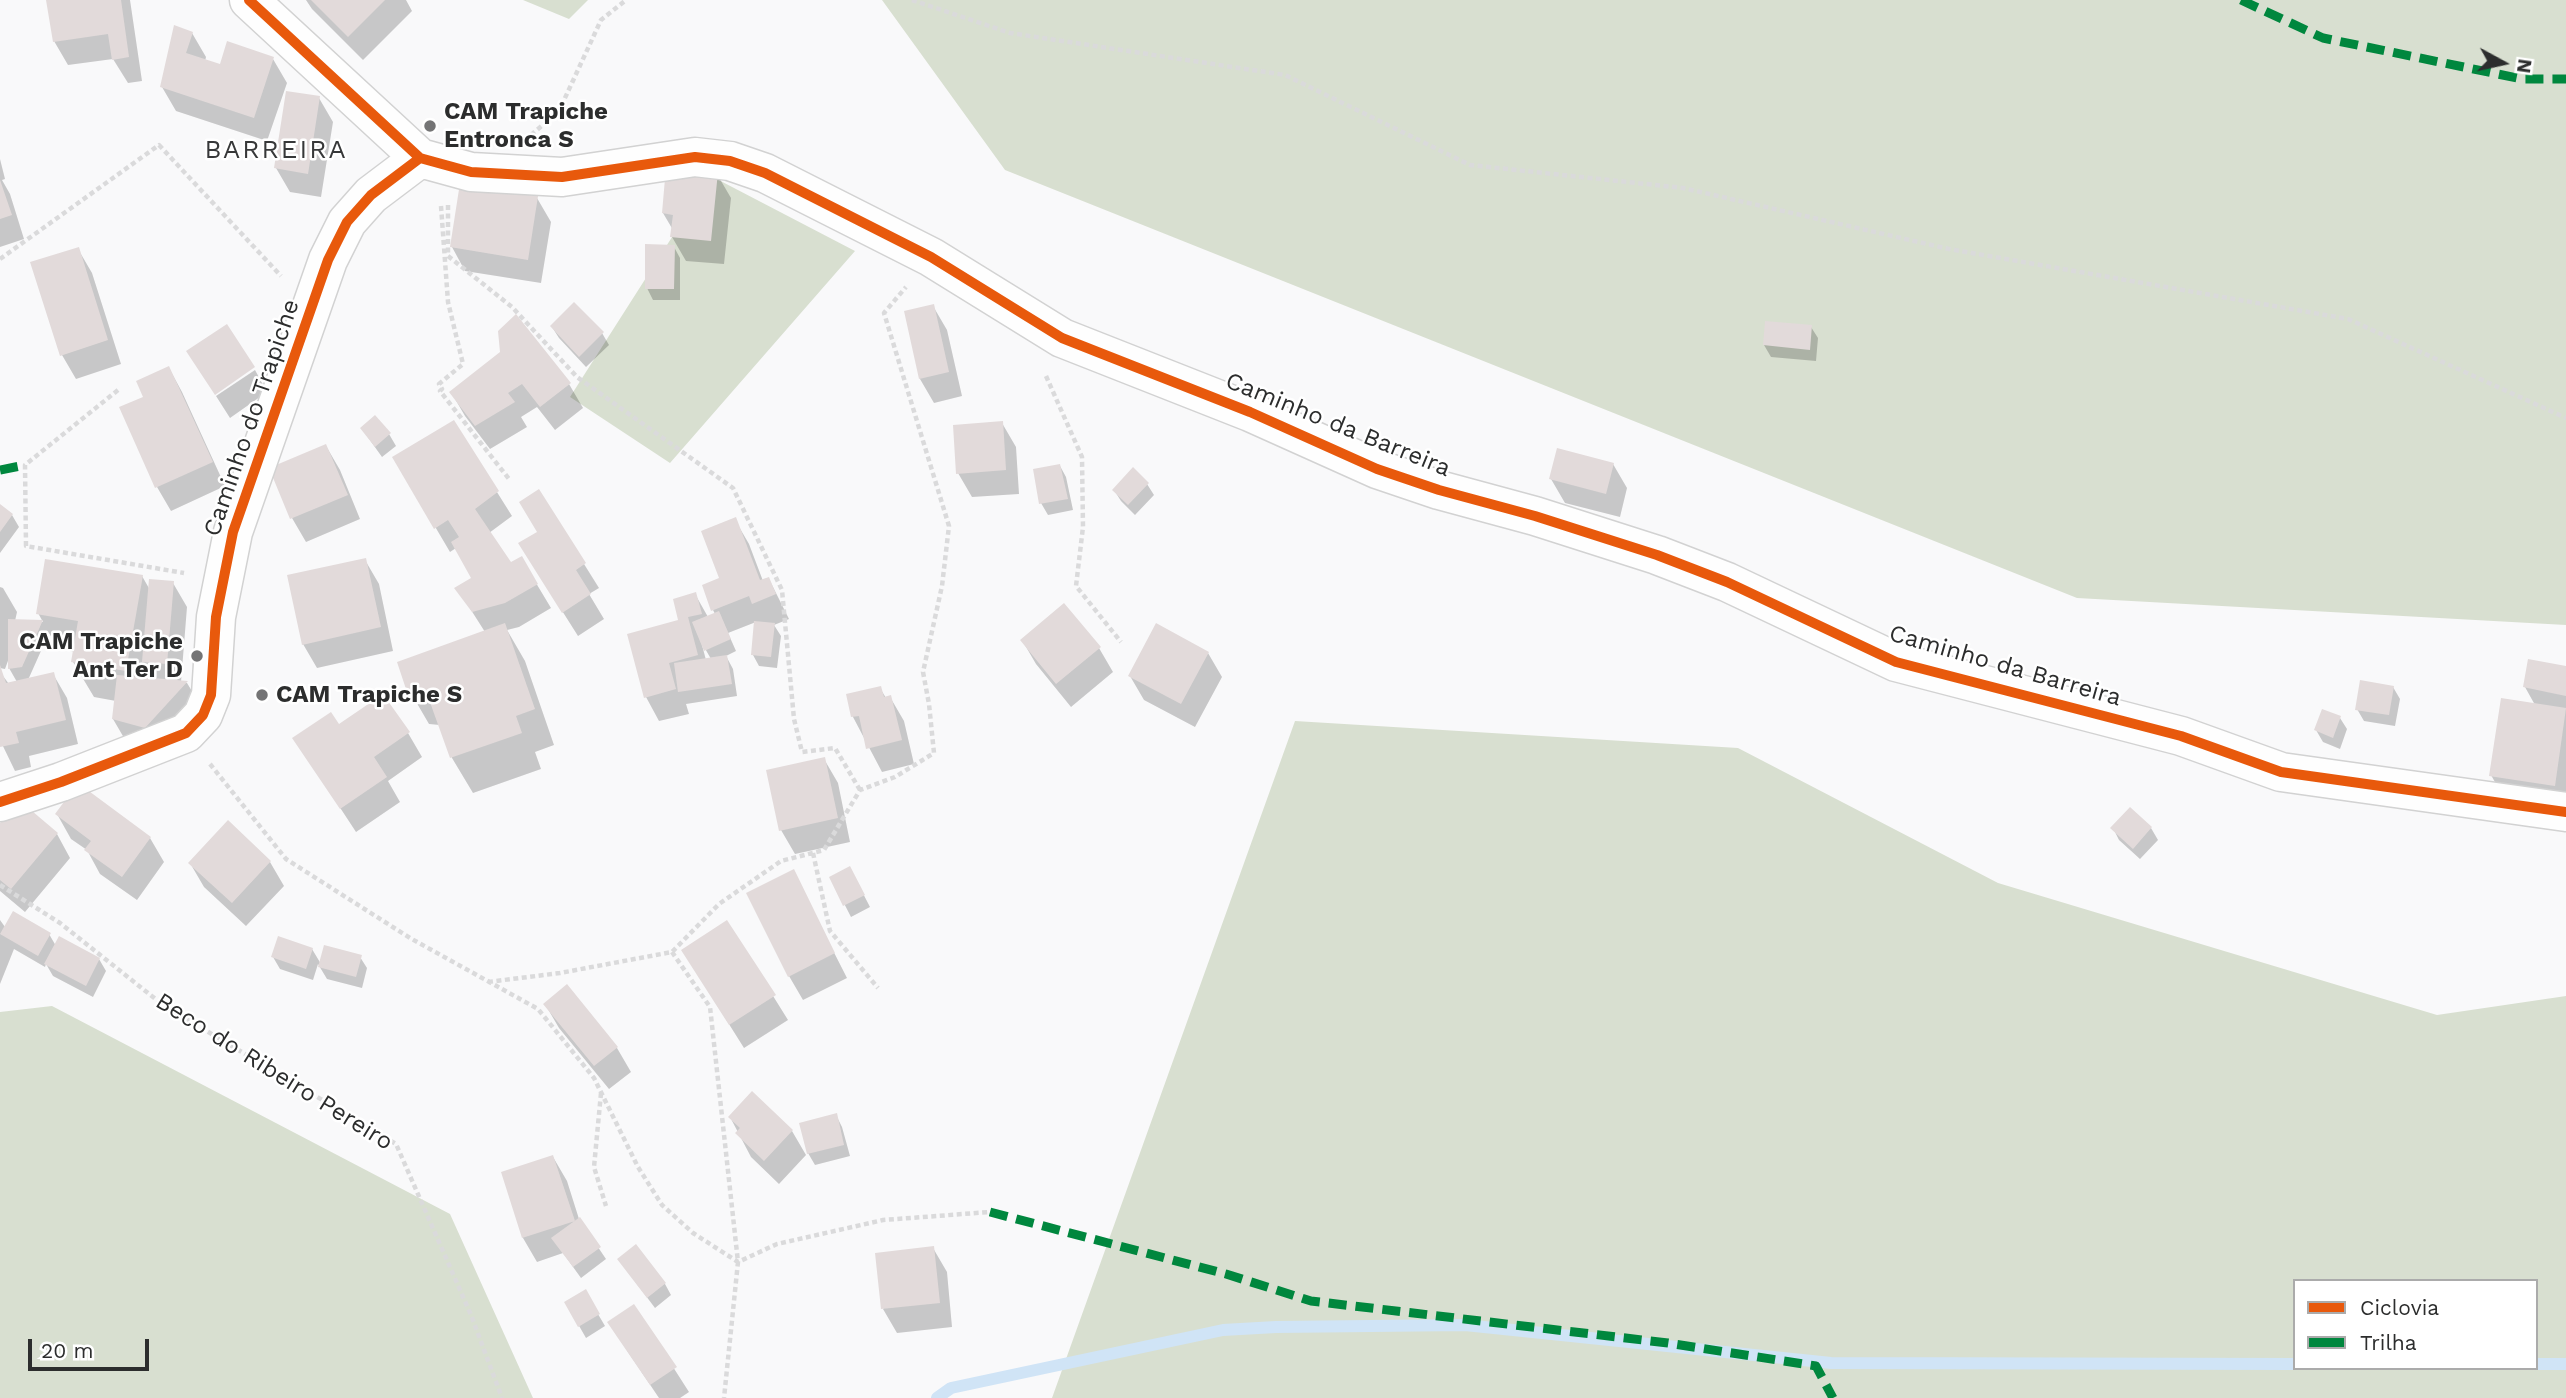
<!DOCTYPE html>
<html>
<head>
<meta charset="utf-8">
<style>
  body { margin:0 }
  #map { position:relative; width:2566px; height:1398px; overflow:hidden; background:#f9f9fa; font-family:"Work Sans",sans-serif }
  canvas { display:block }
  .legend { position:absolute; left:2293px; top:1279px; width:245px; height:91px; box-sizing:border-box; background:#fff; border:2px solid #ababab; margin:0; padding:9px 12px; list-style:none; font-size:21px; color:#2c2d2d }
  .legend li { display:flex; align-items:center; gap:14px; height:35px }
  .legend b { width:35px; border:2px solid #ababab }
  .north { position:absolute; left:2468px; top:28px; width:70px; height:70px; -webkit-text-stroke:5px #fff; paint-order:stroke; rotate:98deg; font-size:19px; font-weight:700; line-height:28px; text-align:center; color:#2c2d2d }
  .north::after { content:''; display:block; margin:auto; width:24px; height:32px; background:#2c2d2d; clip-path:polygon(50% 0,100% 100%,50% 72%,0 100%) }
  .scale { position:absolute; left:28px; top:1339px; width:121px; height:32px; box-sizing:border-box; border:4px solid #2c2d2d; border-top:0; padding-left:9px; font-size:21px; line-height:24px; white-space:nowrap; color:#2c2d2d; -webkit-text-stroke:5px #fff; paint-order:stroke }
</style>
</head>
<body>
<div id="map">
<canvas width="2566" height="1398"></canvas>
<ul class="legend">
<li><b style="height:9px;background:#e8590c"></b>Ciclovia</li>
<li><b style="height:9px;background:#00873e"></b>Trilha</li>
</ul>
<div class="north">N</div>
<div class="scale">20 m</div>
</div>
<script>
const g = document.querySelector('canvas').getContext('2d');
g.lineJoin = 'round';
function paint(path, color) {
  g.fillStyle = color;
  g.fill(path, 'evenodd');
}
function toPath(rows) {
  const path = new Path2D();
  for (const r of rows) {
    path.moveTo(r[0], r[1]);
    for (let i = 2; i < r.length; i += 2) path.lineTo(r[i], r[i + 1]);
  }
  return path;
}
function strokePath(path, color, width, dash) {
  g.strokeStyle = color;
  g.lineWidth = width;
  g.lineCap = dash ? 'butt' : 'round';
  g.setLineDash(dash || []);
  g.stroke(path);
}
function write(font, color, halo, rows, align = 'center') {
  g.font = font + ' "Work Sans",sans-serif';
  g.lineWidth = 5;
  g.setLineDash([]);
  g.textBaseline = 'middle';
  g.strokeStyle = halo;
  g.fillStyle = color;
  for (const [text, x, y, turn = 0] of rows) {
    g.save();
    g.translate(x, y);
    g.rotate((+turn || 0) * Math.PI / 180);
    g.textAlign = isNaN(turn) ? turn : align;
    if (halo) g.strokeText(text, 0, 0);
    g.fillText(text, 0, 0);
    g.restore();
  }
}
paint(toPath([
  [523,0,588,0,569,19],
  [882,0,2566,0,2566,625,2077,598,1005,170],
  [711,176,855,251,670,463,570,397],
  [1295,721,1738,748,1998,883,2437,1015,2566,996,2566,1398,1052,1398],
  [2295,1281,2536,1281,2536,1368,2295,1368],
  [52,1006,450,1214,533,1398,0,1398,0,1012]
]), '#d8dfd0');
paint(toPath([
  [48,0,130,0,142,81,128,83,113,59,68,65,54,41],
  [306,0,406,0,412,11,363,60,312,9],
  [192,33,206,57,205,61,221,67,273,59,287,83,267,141,176,111,162,87],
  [319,98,333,122,321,197,290,192,276,168],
  [0,159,5,179,2,180,10,194,24,239,0,247],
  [717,174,731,198,724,264,686,261,672,237,673,230,663,213],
  [537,198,551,222,541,283,465,271,452,247],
  [674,247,680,258,680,300,653,300,647,288],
  [78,249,92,273,121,364,76,379,62,355],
  [933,306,947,330,962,396,934,403,920,379,906,313],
  [552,327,602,333,609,345,586,367,559,338],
  [1811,327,1818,338,1816,361,1771,357,1764,345],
  [502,353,569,384,583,408,555,430,537,407,521,417,527,427,490,449,465,416,451,392],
  [169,368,182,392,225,486,171,511,157,487],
  [255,370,267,392,230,418,216,396],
  [453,422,512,516,489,533,510,564,521,558,551,608,519,627,507,630,525,661,554,745,535,752,541,769,473,793,452,758,440,725,429,724,408,688,485,632,457,588,473,578,456,548,450,552,394,457],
  [1002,423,1016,447,1019,494,972,497,958,473],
  [362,429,389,434,396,446,382,457],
  [326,446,340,470,360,519,306,542,292,518],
  [1613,464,1627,488,1620,517,1565,503,1551,479],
  [1060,466,1066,477,1073,510,1048,515,1041,503],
  [1147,484,1154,495,1135,515,1121,501,1114,490],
  [539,492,599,588,589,594,604,619,578,636,535,568,538,533],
  [0,506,12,515,19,527,0,553],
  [735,520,749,544,763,581,769,579,789,619,774,625,781,636,777,668,759,666,753,655,756,622,728,633,736,651,726,656,733,669,737,696,686,704,689,714,659,721,646,697,695,594,708,617,715,614,713,610],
  [702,645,703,645,711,659,706,660],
  [365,560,379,584,393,651,317,668,303,644],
  [142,576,150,590,173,583,187,607,181,682,187,683,201,706,127,743,113,719,116,701,94,697,73,662,75,652,59,649,49,633,28,680,53,674,67,698,78,744,29,756,31,767,15,771,0,740,0,672,9,684,17,682,9,668,9,658,5,669,0,668,0,587,3,588,17,612,15,621,43,622,38,613],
  [1022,640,1099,648,1113,672,1071,707,1036,664],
  [1208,653,1222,677,1195,727,1144,700,1130,676],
  [2566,668,2566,809,2505,800,2491,775,2535,705,2525,687],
  [2393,687,2400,699,2395,726,2364,721,2357,709],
  [880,688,886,698,890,697,904,721,914,764,882,772,853,717,848,696],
  [2340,718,2347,729,2340,749,2323,742,2316,730],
  [338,726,408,733,422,757,388,781,400,802,356,832,295,739],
  [824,759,838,783,850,842,795,854,781,830],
  [78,786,150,838,164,862,137,900,100,874,87,850,71,839,57,814],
  [228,823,270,862,284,886,246,926,204,887,190,863],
  [0,826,57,834,70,858,25,912,0,891],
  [2113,828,2151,828,2158,840,2140,859,2119,840],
  [793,872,847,978,803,1000,789,976],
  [831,878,856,880,870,907,851,917],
  [0,920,5,927,49,934,56,946,99,959,106,971,93,997,53,976,46,964,45,967,14,949,0,984],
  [727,922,788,1020,744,1048,683,951],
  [312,949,321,964,360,957,367,968,362,988,327,979,318,964,313,980,280,969,273,957],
  [567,987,617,1048,631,1072,609,1089,559,1028,545,1004],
  [836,1115,842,1127,850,1156,815,1165,808,1153],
  [730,1117,792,1131,806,1155,779,1184,751,1157],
  [553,1157,567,1181,579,1219,606,1259,581,1278,563,1253,537,1262,523,1238,503,1173],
  [933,1248,947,1272,952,1327,897,1333,883,1309],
  [619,1260,665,1284,671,1295,655,1308],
  [585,1292,605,1326,586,1338,566,1303],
  [634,1306,689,1392,680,1398,659,1398,624,1346]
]), '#0003');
strokePath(toPath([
  [2536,1364,2566,1364],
  [937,1398,951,1388,1223,1330,1276,1327,1465,1325,1831,1363,2295,1364]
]), '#d0e4f6', 12);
paint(toPath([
  [46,0,121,0,129,57,112,60,108,34,53,42],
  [311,0,385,0,348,37],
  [174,25,193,32,186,53,220,64,227,41,274,57,254,118,160,87],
  [286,91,320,96,308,174,274,168],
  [666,167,718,172,711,241,670,237,673,215,662,213],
  [0,180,12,215,0,219],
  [460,183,538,196,528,260,450,247],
  [645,244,675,245,674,289,645,289],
  [79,247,108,340,60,356,30,262],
  [574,302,604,332,579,357,550,326],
  [934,304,949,372,919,379,904,311],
  [516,314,571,383,540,407,522,384,508,393,515,402,475,426,449,392,500,352,498,331],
  [1765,321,1812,325,1810,350,1763,345],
  [227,324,255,367,215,395,186,351],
  [169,366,213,462,155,488,119,407,143,397,136,381],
  [375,415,391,433,375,447,360,428],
  [454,420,499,491,475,509,511,562,522,556,538,584,505,603,472,612,454,588,471,578,451,542,459,537,448,520,434,529,392,457],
  [1003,421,1006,470,956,474,953,425],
  [326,444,348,495,290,519,269,468],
  [1557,448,1614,463,1606,494,1549,479],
  [1060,464,1068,499,1039,504,1033,469],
  [1133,467,1149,483,1128,505,1112,490],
  [539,489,586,563,576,570,591,594,562,613,518,543,537,532,519,502],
  [0,504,13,514,0,532],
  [736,517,760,580,769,577,776,594,752,604,749,596,711,611,702,585,719,578,701,531],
  [366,558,381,627,302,645,287,575],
  [45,559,143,575,126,671,71,662,78,621,36,614],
  [149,579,174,581,167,664,142,662],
  [696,592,702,614,688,617,698,655,669,663,676,689,644,698,627,634,678,620,673,599],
  [1064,603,1101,647,1056,684,1020,640],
  [719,611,731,639,704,651,692,622],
  [8,619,43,620,22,667,8,669],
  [754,621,775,623,771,657,751,655],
  [505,623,535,709,516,716,522,733,450,758,426,691,406,689,397,662],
  [1156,623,1209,652,1181,704,1128,676],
  [727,655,732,684,678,692,674,663],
  [2528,659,2566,666,2566,696,2523,687],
  [0,665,6,683,54,672,66,720,16,732,19,743,0,747],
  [117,675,188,681,145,728,112,719],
  [2360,680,2394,686,2389,715,2355,710],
  [881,686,884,697,891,695,902,740,866,749,859,716,851,717,846,694],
  [383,694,410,732,374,757,387,777,340,809,292,738,331,712,339,724],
  [2501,698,2566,708,2555,786,2489,776],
  [2322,709,2341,716,2333,738,2314,730],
  [825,757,838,818,779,831,766,770],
  [78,783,151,837,122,877,84,850,91,841,55,814],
  [19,800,58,833,11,889,0,880,0,823],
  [2130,807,2152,827,2133,849,2110,828],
  [228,820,271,861,232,903,188,863],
  [850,866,865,895,843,906,829,877],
  [794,869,835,953,788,977,746,893],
  [13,911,51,933,38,956,0,934],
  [727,920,776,995,729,1025,681,950],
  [59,936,100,958,86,986,44,964],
  [278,936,313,948,306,969,271,957],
  [324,945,362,955,356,977,318,967],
  [567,984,618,1047,594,1066,543,1004],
  [752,1091,793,1130,764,1161,735,1133,740,1128,728,1117],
  [837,1113,844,1145,807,1154,799,1123],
  [553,1155,575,1221,522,1238,501,1172],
  [580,1217,601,1247,573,1267,551,1238],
  [636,1244,666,1283,647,1298,617,1259],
  [934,1246,940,1303,881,1309,875,1253],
  [586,1289,600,1314,578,1327,564,1302],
  [634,1304,677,1367,650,1385,607,1322]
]), '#e2dada');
const street = toPath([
  [249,0,420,158,471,172,562,177,695,157,730,161,765,173,931,257,1062,338,1250,412,1377,469,1439,490,1535,516,1657,555,1727,582,1896,662,2181,736,2281,772,2566,812],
  [0,802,61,782,186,733,203,715,211,695,216,617,233,532,328,260,347,222,371,195,420,158]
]);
strokePath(street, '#d2d2d2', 41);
strokePath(toPath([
  [912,0,1010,33,1285,75,1470,165,1683,188,1949,249,2348,319,2566,418],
  [531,135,559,111,601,20,626,0],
  [448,205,448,256,512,307,577,377,733,488,782,590,794,719,802,752,835,748,860,790],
  [441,206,448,302,463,364,439,384,442,389,440,391,509,479],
  [0,259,159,145,281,276],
  [1046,376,1082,457,1083,527,1076,586,1121,642],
  [118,390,25,465,26,546,184,573],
  [210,764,286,859,410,938,538,1009,594,1078,638,1167,662,1205,693,1233,738,1262,777,1244,883,1220,990,1212],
  [813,853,830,931,878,988],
  [0,885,60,923,163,1005,396,1144,471,1315,502,1398],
  [672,952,710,1007,738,1262,724,1398],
  [488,982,560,973,672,952,719,904,781,861,824,850,860,790,895,777,934,753,929,704,923,672,942,586,949,526,884,313,906,287],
  [601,1093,594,1167,606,1206]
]), '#dadadb', 4.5, [5, 3.5]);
strokePath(street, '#fefefe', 38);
strokePath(toPath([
  [2241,0,2323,38,2522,79,2566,79],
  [0,470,25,465],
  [990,1212,1226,1274,1311,1301,1668,1343,1816,1366,1833,1398]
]), '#00873e', 9, [18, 9]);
strokePath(toPath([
  [249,0,420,158,471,172,562,177,695,157,730,161,765,173,931,257,1062,338,1250,412,1377,469,1439,490,1535,516,1657,555,1727,582,1896,662,2181,736,2281,772,2566,812],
  [0,802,61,782,186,733,203,715,211,695,216,617,233,532,328,260,347,222,371,195,420,158]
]), '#e8590c', 10);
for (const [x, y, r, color] of [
  [430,126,7,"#747475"],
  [197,656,7,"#747475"],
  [262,695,7,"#747475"]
]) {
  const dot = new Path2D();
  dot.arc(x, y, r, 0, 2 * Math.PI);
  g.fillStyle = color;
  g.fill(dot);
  strokePath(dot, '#fff', 2.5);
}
write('bold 24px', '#2c2d2d', '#fff', [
  ["CAM Trapiche",444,112],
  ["Entronca S",444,140],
  ["CAM Trapiche",183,642,"right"],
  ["Ant Ter D",183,670,"right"],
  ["CAM Trapiche S",276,695]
], 'left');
write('24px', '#2c2d2d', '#fff', [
  ["Caminho do Trapiche",252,418,-71],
  ["Caminho da Barreira",1338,425,22],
  ["Caminho da Barreira",2005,666,16],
  ["Beco do Ribeiro Pereiro",274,1072,32]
]);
g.letterSpacing = '2px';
write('26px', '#373839', '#fff', [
  ["BARREIRA",276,150]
]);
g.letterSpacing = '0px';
</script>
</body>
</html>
